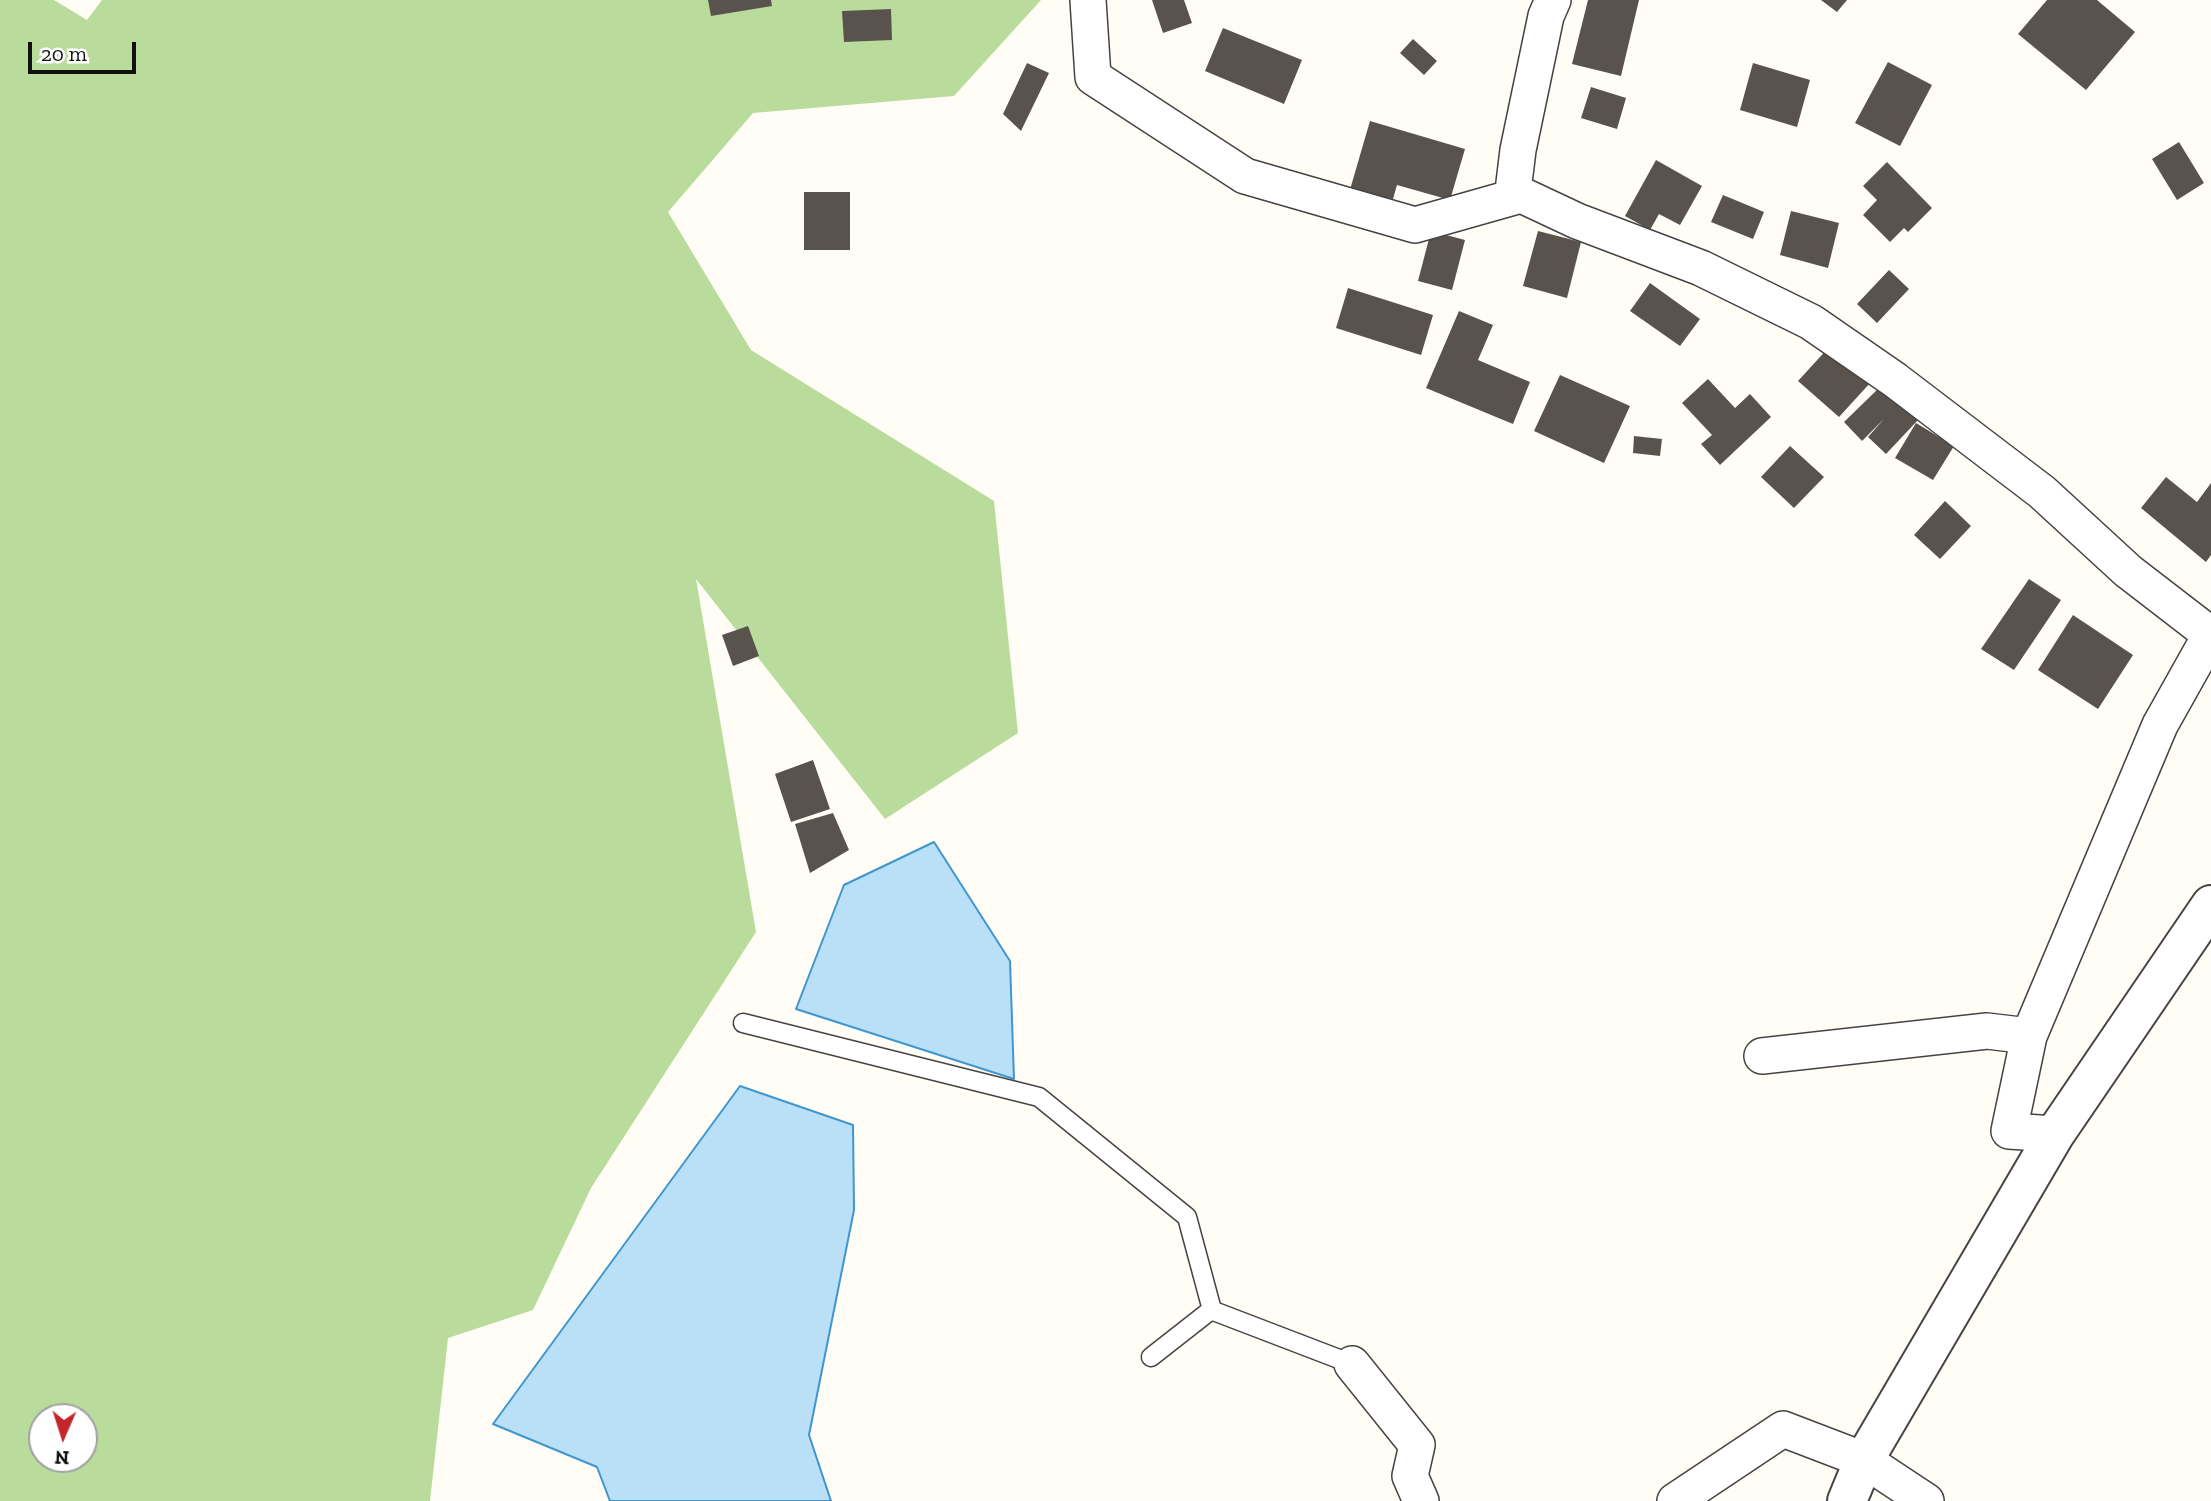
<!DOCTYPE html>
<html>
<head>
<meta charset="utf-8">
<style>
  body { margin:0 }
  #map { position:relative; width:2211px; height:1501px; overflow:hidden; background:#fffdf5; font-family:"Zilla Slab",serif }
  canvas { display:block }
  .north { position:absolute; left:28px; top:1403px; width:70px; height:70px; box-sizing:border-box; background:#fff; border:2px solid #a0a0a0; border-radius:50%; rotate:183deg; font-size:19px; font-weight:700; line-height:28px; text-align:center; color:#111 }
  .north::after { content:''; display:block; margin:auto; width:24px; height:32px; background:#c4262e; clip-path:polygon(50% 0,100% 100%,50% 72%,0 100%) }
  .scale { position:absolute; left:28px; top:42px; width:108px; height:32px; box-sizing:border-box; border:4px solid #111; border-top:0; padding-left:9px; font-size:21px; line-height:24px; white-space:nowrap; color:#111; -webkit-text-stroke:5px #fff; paint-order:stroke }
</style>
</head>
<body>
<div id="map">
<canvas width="2211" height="1501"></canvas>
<div class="north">N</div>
<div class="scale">20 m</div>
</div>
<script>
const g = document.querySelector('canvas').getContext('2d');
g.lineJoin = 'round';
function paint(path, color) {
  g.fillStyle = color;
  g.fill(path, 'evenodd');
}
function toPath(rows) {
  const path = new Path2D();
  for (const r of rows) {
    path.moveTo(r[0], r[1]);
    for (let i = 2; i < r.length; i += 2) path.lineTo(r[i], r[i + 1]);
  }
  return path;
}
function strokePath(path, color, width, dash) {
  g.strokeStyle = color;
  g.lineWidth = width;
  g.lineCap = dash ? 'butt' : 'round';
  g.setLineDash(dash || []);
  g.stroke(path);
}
paint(toPath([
  [0,0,54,0,87,20,102,0,1041,0,954,96,753,113,668,212,751,350,994,501,1018,733,885,819,696,579,756,932,591,1188,533,1310,448,1338,430,1501,0,1501],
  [42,1417,84,1417,84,1459,42,1459]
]), '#b9dc9c');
const water = toPath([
  [934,842,1010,961,1014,1079,796,1009,844,885,934,842],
  [740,1086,853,1125,854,1210,809,1435,831,1501,610,1501,597,1467,493,1424,740,1086]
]);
paint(water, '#b9e0f7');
strokePath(water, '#3f96cf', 2);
paint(toPath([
  [708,0,771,0,772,6,711,16],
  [1152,0,1184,0,1192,23,1163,33],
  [1588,0,1639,0,1621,76,1572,64],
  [1821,0,1847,0,1837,12],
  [2047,0,2097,0,2135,32,2086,90,2018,34],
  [891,9,892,40,844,42,842,11],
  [1223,28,1302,60,1284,104,1205,71],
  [1413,39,1437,61,1424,75,1400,53],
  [1888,62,1932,85,1900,146,1855,123],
  [1027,63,1049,73,1021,131,1003,114],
  [1753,63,1810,80,1797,127,1740,110],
  [1591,87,1626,98,1617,129,1581,118],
  [1370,121,1465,149,1450,200,1397,185,1391,206,1349,193],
  [2179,142,2204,183,2177,200,2152,159],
  [1656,160,1702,186,1680,225,1659,214,1650,230,1625,216],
  [1887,162,1932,208,1908,232,1904,228,1890,242,1863,215,1877,200,1863,186],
  [804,192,850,192,850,250,804,250],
  [1723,195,1764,212,1753,239,1711,222],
  [1791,211,1839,223,1828,268,1780,255],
  [1431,231,1465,240,1452,290,1418,281],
  [1538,231,1581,242,1567,298,1523,286],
  [1889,270,1909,289,1877,323,1857,304],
  [1650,283,1700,319,1680,346,1630,311],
  [1348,288,1433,315,1421,355,1336,328],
  [1459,311,1493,325,1478,360,1530,382,1513,424,1426,388],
  [1830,346,1871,382,1839,417,1798,381],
  [1560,375,1630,406,1604,463,1534,431],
  [1708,379,1735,408,1750,394,1771,417,1720,465,1701,444,1712,435,1682,403],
  [1880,387,1918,420,1886,454,1868,437,1884,419,1862,441,1844,422],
  [1916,423,1954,446,1933,480,1895,458],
  [1634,436,1662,439,1660,456,1633,453],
  [1790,446,1824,477,1794,508,1761,477],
  [2166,477,2197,502,2211,483,2211,555,2206,562,2141,508],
  [1945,501,1971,526,1940,559,1914,535],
  [2029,579,2061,600,2014,670,1981,649],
  [2073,615,2133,655,2098,709,2038,670],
  [748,626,759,656,733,666,722,635],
  [813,760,830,809,791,822,775,774],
  [833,813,849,850,810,873,795,824]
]), '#5a524d');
const service = toPath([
  [743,1023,1039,1097,1187,1217,1212,1310],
  [1151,1357,1211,1310,1352,1364]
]);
const minor = toPath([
  [1088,0,1093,77,1245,176,1415,225,1521,195],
  [1553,0,1546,16,1518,150,1513,191,1577,221,1701,268,1811,322,1895,380,2042,492,2128,571,2211,635],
  [1762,1056,1987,1031,2029,1036],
  [2055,1134,2009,1131,2029,1036,2160,725,2211,634],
  [1352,1364,1417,1445,1410,1476,1421,1501],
  [1675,1501,1783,1429,1864,1460,1926,1501]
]);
const tertiary = toPath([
  [1847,1501,1864,1460,2055,1134,2211,905]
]);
strokePath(service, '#444', 21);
strokePath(minor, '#444', 38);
strokePath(tertiary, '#444', 42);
strokePath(service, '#fff', 18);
strokePath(minor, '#fff', 35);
strokePath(tertiary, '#fff', 38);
</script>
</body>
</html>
